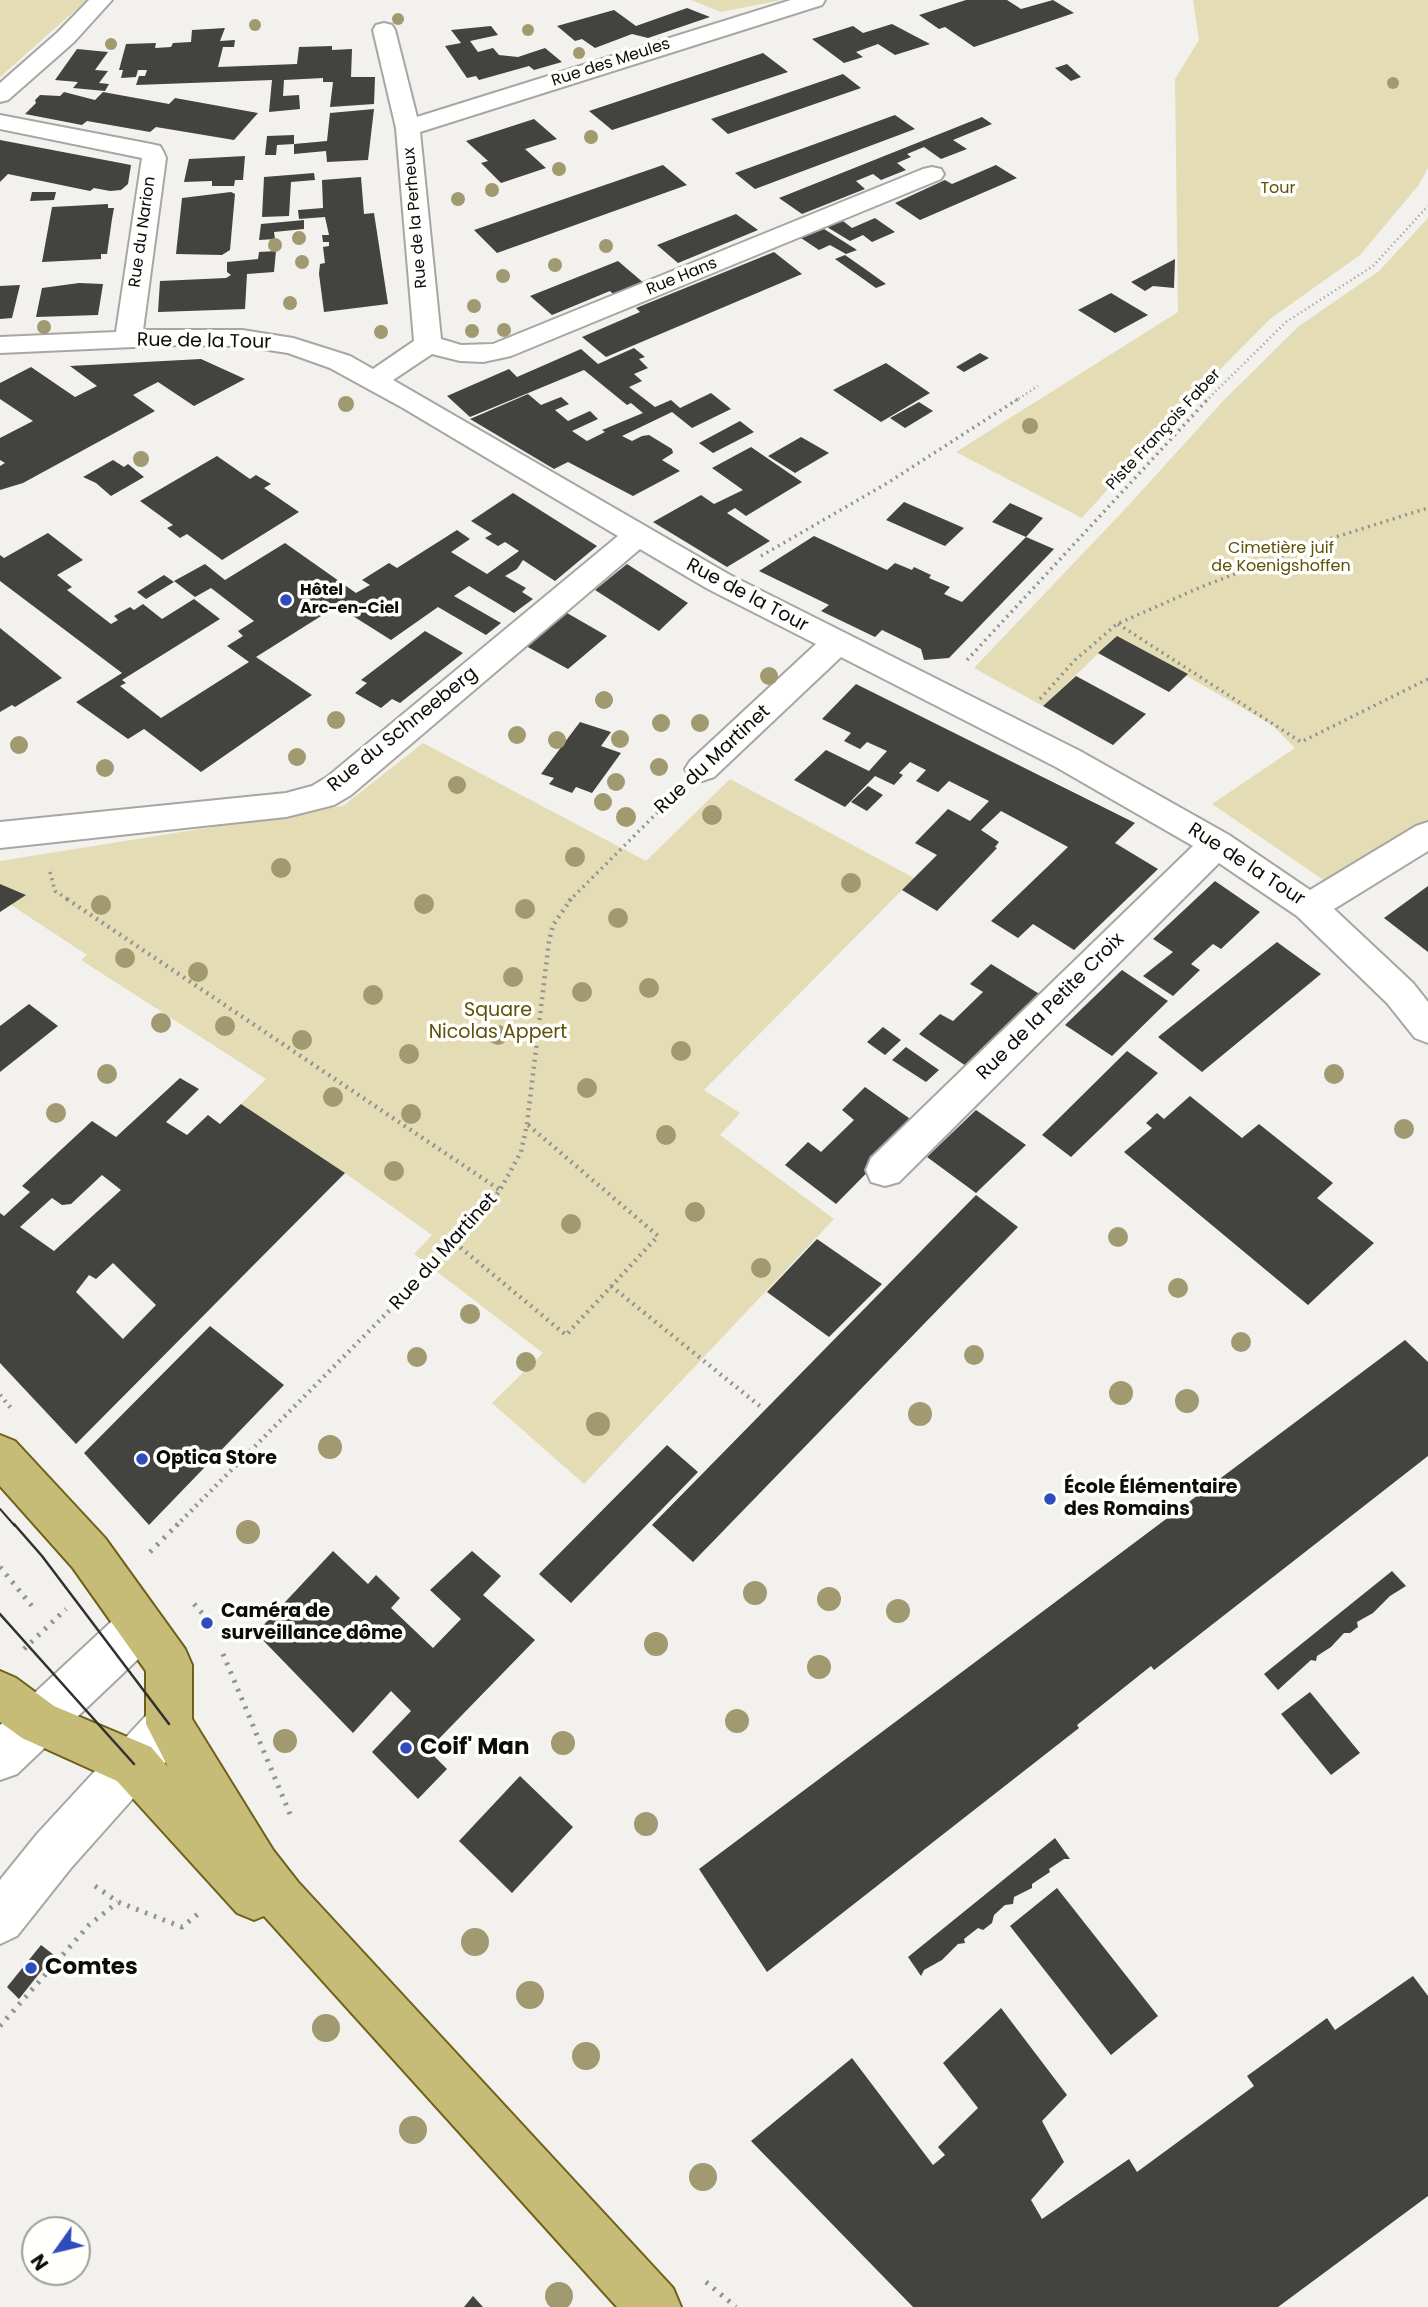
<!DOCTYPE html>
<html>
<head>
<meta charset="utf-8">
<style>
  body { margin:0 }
  #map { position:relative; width:1428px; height:2307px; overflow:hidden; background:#f2f1ed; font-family:Poppins,sans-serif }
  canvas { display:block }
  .north { position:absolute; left:21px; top:2216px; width:70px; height:70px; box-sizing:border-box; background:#fffffd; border:2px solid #9e9e9c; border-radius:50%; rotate:236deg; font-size:19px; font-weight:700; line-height:28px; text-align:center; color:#0c0c0b }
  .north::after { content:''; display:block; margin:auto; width:24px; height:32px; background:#2f4bbc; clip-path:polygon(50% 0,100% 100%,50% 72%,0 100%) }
</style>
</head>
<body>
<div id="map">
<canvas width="1428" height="2307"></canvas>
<div class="north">N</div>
</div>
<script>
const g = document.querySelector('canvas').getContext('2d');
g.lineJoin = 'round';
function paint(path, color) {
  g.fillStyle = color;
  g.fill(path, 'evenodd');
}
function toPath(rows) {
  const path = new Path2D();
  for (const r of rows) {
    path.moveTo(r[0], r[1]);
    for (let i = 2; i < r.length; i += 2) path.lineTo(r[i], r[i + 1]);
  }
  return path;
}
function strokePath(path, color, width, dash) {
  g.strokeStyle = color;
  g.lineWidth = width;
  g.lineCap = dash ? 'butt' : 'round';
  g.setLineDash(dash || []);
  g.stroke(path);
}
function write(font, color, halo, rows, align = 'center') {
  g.font = font + ' Poppins,sans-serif';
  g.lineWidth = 7;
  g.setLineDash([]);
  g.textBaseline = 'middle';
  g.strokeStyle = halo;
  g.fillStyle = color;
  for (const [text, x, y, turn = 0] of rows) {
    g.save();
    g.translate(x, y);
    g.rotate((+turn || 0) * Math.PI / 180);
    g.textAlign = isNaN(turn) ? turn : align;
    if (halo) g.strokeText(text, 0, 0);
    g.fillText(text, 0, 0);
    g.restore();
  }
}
paint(toPath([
  [0,0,87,0,0,77],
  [691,0,782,0,721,12],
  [1193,0,1428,0,1428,168,1418,186,1360,255,1270,319,1169,421,1082,518,956,452,1178,312,1175,79,1199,40],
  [1428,218,1428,820,1325,881,1212,804,1295,748,1272,725,1117,636,1043,706,974,668,1127,507,1223,401,1299,326,1379,271],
  [423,743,646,861,730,779,914,878,704,1090,740,1113,720,1135,834,1219,584,1484,492,1403,543,1353,414,1254,432,1235,345,1173,241,1104,266,1079,81,960,87,955,11,905,25,894,0,884,0,861,343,806]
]), '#e4dcb5');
paint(toPath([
  [966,0,1007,0,1021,9,1053,0,1074,13,974,47,945,27,939,29,919,15],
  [687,8,710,17,648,38,632,34,595,48,582,39,575,41,557,26,614,10,636,26],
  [892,24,930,44,895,55,878,44,856,52,863,57,844,63,812,39,853,26,863,33],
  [491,26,498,35,470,41,478,52,493,48,499,55,518,57,545,48,562,62,534,70,529,66,479,80,476,76,467,78,445,46,461,43,451,30],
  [225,28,220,41,235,40,234,47,223,47,218,67,297,64,299,47,332,46,332,50,352,49,351,77,375,77,374,104,330,107,333,82,323,82,323,78,284,80,283,96,299,95,300,109,269,112,272,80,136,85,139,76,145,76,147,70,138,70,136,77,121,78,123,70,119,70,126,44,156,43,155,48,171,47,173,43,191,42,192,30],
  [77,49,108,52,95,70,108,71,99,83,109,84,105,91,73,88,78,82,55,80],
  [763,53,788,72,612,130,589,111],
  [1067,64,1081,77,1071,81,1055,68],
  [843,74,861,88,728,134,711,119],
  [64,92,95,100,103,92,169,104,175,98,258,113,234,140,156,127,150,132,87,121,82,125,25,114,36,103,35,100,40,95,60,96],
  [374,109,368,160,327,162,326,151,294,154,294,144,327,141,330,113],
  [895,115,915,129,755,189,735,173],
  [982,117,992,124,953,140,967,149,941,159,924,147,907,154,911,157,897,163,906,170,881,180,873,174,856,181,865,189,802,214,779,198],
  [534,119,557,139,525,149,546,168,501,183,481,163,488,161,466,141],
  [294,135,294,144,277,145,276,155,265,155,267,136],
  [0,140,131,165,128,184,121,190,110,191,94,188,90,191,8,174,0,182],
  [245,156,243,180,235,180,234,186,212,186,212,181,184,182,189,159],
  [663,165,687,185,497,253,474,230],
  [996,165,1017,178,920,220,895,203,945,180,952,184],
  [314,173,315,180,291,182,289,216,262,217,264,177],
  [361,177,364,214,374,213,388,304,324,312,319,274,320,264,325,263,323,247,329,246,329,242,323,242,322,235,329,235,325,217,299,219,298,210,323,208,322,180],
  [32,192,56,192,54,200,30,201],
  [231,192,235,194,230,250,222,255,176,254,182,198],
  [108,204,108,208,114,208,112,219,107,254,101,254,101,259,42,262,52,207],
  [736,214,758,230,678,263,657,245],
  [875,218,895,232,872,242,863,235,850,241,827,227,843,221,852,228],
  [304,220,304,229,274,232,275,239,259,240,261,224],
  [824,229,857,250,846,254,830,245,819,250,801,238],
  [276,251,274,272,247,274,245,309,158,312,160,281,226,278,231,275,227,272,227,262,258,259,259,252],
  [774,252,802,274,606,357,582,337,640,312,636,308],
  [845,255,865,269,886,284,876,288,835,259],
  [1175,259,1174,288,1153,286,1145,291,1131,282],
  [618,261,645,284,615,296,610,291,552,315,530,296],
  [79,283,103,284,98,315,36,317,42,288],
  [20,285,12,318,0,319,0,286],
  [1111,293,1148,315,1115,333,1078,310],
  [634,348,645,357,639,359,648,368,634,374,642,381,629,387,655,407,671,400,680,408,711,393,731,409,692,428,672,412,622,436,632,441,642,436,649,435,672,449,673,453,662,460,680,471,633,496,568,462,554,469,470,419,528,394,541,405,561,397,569,404,555,410,568,421,590,411,598,419,572,431,587,441,605,432,602,430,643,413,631,403,627,405,584,370,470,417,447,396,509,369,517,377,581,349,598,364],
  [980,353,989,358,964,372,956,367],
  [201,359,245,379,194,406,158,382,133,395,155,411,23,483,0,490,0,466,5,463,0,460,0,438,33,421,0,399,0,383,31,367,75,397,97,386,70,366],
  [886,363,930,393,881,422,833,390],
  [919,402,933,411,905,428,890,418],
  [740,421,754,432,713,453,699,443],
  [801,437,829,453,795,473,768,456],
  [751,447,802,482,746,516,735,508,727,513,770,541,727,567,653,522,701,495,714,504,743,490,712,468],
  [217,456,250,479,256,475,271,484,264,488,299,512,222,560,187,534,180,538,167,528,173,525,140,501],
  [113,460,124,467,128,464,144,477,111,496,96,483,83,477],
  [513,493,597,546,555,581,523,560,517,569,505,576,526,588,522,592,533,599,514,613,469,586,454,596,501,623,486,635,438,607,391,640,337,606,256,657,312,695,201,772,144,729,128,739,76,702,122,673,0,581,0,555,4,558,48,533,83,560,57,575,72,587,67,590,111,624,118,620,114,616,130,607,134,610,143,604,162,619,194,599,220,619,122,680,126,683,120,686,161,718,249,662,227,646,243,636,238,631,254,621,211,588,195,597,174,581,205,564,225,580,285,543,356,593,370,585,362,580,389,563,397,568,457,530,470,539,451,552,487,574,519,551,505,542,498,546,485,538,492,534,471,521],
  [904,502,964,528,945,546,886,520],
  [1010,503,1043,518,1026,537,992,522],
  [814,536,887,570,895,563,912,570,914,567,931,575,929,578,950,587,944,594,962,602,1026,537,1054,549,949,658,924,660,921,649,882,630,875,637,821,611,829,605,759,571],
  [627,564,688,603,659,631,595,590],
  [164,575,174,582,146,599,137,592],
  [567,613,607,636,568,669,526,646],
  [0,628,62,678,15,707,12,705,0,712],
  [425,631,463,653,400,703,392,699,381,708,355,693,367,683,361,680],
  [1117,636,1188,674,1169,692,1098,653],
  [1076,676,1146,714,1113,745,1043,706],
  [856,684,1135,823,1115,843,1158,869,1074,950,1033,924,1018,938,991,921,1068,847,1001,811,981,830,999,842,995,847,997,848,937,911,902,890,937,855,915,843,948,809,970,821,989,801,949,781,938,792,916,781,926,770,910,762,899,773,903,775,894,785,875,776,845,807,794,780,826,750,869,771,887,751,867,742,860,749,844,741,851,733,822,719],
  [580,722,611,732,601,746,621,753,592,793,576,787,572,793,549,784,554,778,541,774],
  [868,786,883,795,867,811,851,802],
  [1215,881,1260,912,1221,949,1213,944,1191,964,1200,970,1173,996,1143,976,1173,952,1153,939],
  [0,884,26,895,0,912],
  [1428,886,1428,952,1384,918],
  [1277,942,1321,974,1202,1072,1158,1037],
  [991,964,1041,995,969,1068,919,1034,940,1014,953,1021,983,992,970,984],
  [1122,970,1168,1001,1112,1056,1065,1025],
  [29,1004,58,1026,0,1072,0,1026],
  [883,1027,901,1040,885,1055,867,1042],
  [906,1047,939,1070,926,1082,892,1060],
  [1127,1051,1158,1073,1071,1157,1042,1135],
  [180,1078,199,1089,166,1122,187,1135,208,1115,220,1124,241,1104,345,1173,76,1444,0,1363,0,1213,4,1216,30,1192,22,1186,92,1121,116,1137],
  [102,1175,121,1190,54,1251,20,1227,52,1198,62,1205,71,1204],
  [113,1263,156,1305,123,1339,76,1292,89,1275,96,1279],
  [865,1087,916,1123,836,1204,785,1165,808,1142,821,1152,854,1120,842,1110],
  [1190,1096,1242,1138,1259,1124,1333,1183,1317,1198,1374,1243,1308,1305,1124,1152,1152,1128,1146,1123,1157,1113,1164,1119],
  [976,1110,1026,1145,976,1193,927,1157],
  [976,1195,1018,1227,693,1562,652,1525],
  [817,1239,882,1284,829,1337,767,1292],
  [210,1326,284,1385,149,1525,84,1453],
  [1405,1340,1428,1362,1428,1456,1154,1670,1151,1666,1077,1725,1079,1728,767,1972,699,1869],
  [667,1445,698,1472,571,1603,539,1574],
  [333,1551,368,1584,376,1575,400,1598,391,1608,433,1648,461,1619,430,1590,472,1551,501,1576,483,1595,535,1640,428,1750,447,1769,418,1799,372,1752,411,1711,391,1691,353,1733,256,1633],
  [1392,1571,1406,1586,1390,1596,1373,1613,1357,1622,1358,1627,1350,1633,1344,1633,1331,1647,1317,1656,1316,1661,1311,1660,1278,1690,1264,1674],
  [1310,1692,1360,1753,1331,1775,1281,1714],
  [520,1776,573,1827,512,1893,459,1841],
  [1055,1838,1070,1859,1064,1859,1049,1869,1050,1872,1032,1884,1032,1888,1014,1897,1013,1904,1005,1905,994,1915,992,1923,983,1930,978,1928,964,1939,965,1943,958,1944,942,1960,924,1970,921,1976,908,1957],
  [1057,1888,1158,2016,1111,2055,1010,1926],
  [41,1945,54,1955,19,1999,7,1987],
  [1413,1976,1428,1996,1428,2196,1278,2307,913,2307,751,2141,852,2058,933,2165,945,2155,938,2147,978,2108,943,2063,1001,2008,1067,2095,1042,2121,1064,2162,1031,2200,1042,2219,1129,2159,1137,2172,1254,2086,1247,2076,1327,2018,1335,2030],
  [473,2296,483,2307,464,2307]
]), '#43433f');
const minor = toPath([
  [89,0,112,0,74,42,8,100,0,102,0,83,58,32,89,0],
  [791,0,825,0,822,5,420,132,441,339,461,345,493,344,923,169,932,167,941,169,944,174,941,179,511,356,483,362,460,361,432,354,393,380,730,575,1080,751,1229,835,1310,890,1416,826,1428,822,1428,851,1334,909,1413,983,1428,1002,1428,1043,1415,1038,1387,1003,1297,916,1219,863,899,1182,885,1186,871,1182,866,1170,871,1158,1193,846,1056,767,841,657,714,777,702,781,690,777,685,769,690,761,816,644,708,589,640,549,351,795,334,805,286,817,0,848,0,822,286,793,312,786,327,777,618,536,403,408,330,368,288,353,242,346,178,345,0,353,0,337,116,332,142,158,0,129,0,115,151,144,160,146,163,151,166,158,143,330,242,330,293,338,350,356,373,369,414,341,396,128,373,30,376,25,384,23,392,25,395,30,417,117,791,0],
  [140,1604,156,1610,163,1626,156,1642,17,1774,0,1780,0,1725,124,1610,140,1604],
  [169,1701,185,1708,192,1724,185,1740,71,1868,17,1936,0,1944,0,1880,37,1834,153,1708,169,1701]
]);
const major = toPath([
  [0,1435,15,1441,105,1538,185,1649,192,1665,192,1719,273,1850,298,1882,673,2288,681,2307,617,2307,264,1916,254,1920,237,1913,117,1781,22,1738,0,1722,0,1671,16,1678,54,1706,151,1747,168,1767,146,1724,146,1671,73,1568,0,1486,0,1435]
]);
strokePath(minor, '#a7a6a2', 4);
strokePath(major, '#6e6017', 4);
strokePath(toPath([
  [1015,401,1038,386],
  [1206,401,1286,322,1373,266,1428,206]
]), '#92928f', 2.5, [1, 3.5]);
strokePath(toPath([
  [761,556,889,482,1018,399],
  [1118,624,1301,742,1428,679],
  [967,660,1208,399],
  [1040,699,1075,660,1117,624,1201,587,1307,546,1428,508],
  [50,872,55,891,70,901],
  [569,901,671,799]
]), '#92928f', 3.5, [2, 4.5]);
strokePath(toPath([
  [67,899,500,1190],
  [455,1243,566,1335,658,1236,527,1124],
  [611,1286,761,1407],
  [0,1395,11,1408],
  [176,1526,475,1224,500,1190,521,1152,527,1124,549,941,553,925,571,899]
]), '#92928f', 4.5, [2, 5]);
strokePath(toPath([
  [150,1552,178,1524],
  [0,1567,32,1606],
  [194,1604,209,1621,214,1633],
  [24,1649,66,1609],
  [223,1654,290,1814],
  [95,1886,118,1902,182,1927,198,1914],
  [0,2026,89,1925,118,1902],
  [706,2282,736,2307]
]), '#92928f', 5, [2.5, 7]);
paint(minor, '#fff');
paint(major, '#c7bb78');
strokePath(toPath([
  [0,1509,15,1526]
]), '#313130', 2);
strokePath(toPath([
  [14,1524,42,1556,169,1724],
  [0,1614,134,1764]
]), '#313130', 2.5);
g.fillStyle = '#a1996f';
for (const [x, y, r] of [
  [398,19,6],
  [255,25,6],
  [528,30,6],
  [111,44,6],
  [579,53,6],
  [1393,83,6],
  [591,137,7],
  [559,169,7],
  [492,190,7],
  [458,199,7],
  [299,238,7],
  [275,245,7],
  [606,246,7],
  [302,262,7],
  [555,265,7],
  [503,276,7],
  [290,303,7],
  [474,306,7],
  [44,327,7],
  [504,330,7],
  [472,331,7],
  [381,332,7],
  [346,404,8],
  [1030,426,8],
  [141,459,8],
  [769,676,9],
  [604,700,9],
  [336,720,9],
  [661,723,9],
  [700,723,9],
  [517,735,9],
  [620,739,9],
  [557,740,9],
  [19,745,9],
  [297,757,9],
  [659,767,9],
  [105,768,9],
  [616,782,9],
  [457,785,9],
  [603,802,9],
  [712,815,10],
  [626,817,10],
  [575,857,10],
  [281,868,10],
  [851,883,10],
  [424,904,10],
  [101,905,10],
  [525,909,10],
  [618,918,10],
  [125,958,10],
  [198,972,10],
  [513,977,10],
  [649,988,10],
  [582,992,10],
  [373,995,10],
  [161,1023,10],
  [225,1026,10],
  [498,1035,10],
  [302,1040,10],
  [681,1051,10],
  [409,1054,10],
  [107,1074,10],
  [1334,1074,10],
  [587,1088,10],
  [333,1097,10],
  [56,1113,10],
  [411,1114,10],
  [1404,1129,10],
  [666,1135,10],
  [394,1171,10],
  [695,1212,10],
  [571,1224,10],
  [1118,1237,10],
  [761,1268,10],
  [1178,1288,10],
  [470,1314,10],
  [1241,1342,10],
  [974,1355,10],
  [417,1357,10],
  [526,1362,10],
  [1121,1393,12],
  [1187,1401,12],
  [920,1414,12],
  [598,1424,12],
  [330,1447,12],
  [248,1532,12],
  [755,1593,12],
  [829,1599,12],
  [898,1611,12],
  [656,1644,12],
  [819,1667,12],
  [737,1721,12],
  [285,1741,12],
  [563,1743,12],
  [646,1824,12],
  [475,1942,14],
  [530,1995,14],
  [326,2028,14],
  [586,2056,14],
  [413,2130,14],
  [703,2177,14],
  [559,2296,14]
]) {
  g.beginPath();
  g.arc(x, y, r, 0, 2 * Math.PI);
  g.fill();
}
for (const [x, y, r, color] of [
  [286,600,7,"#2f4bbc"],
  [142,1459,7,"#2f4bbc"],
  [1050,1499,7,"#2f4bbc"],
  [207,1623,7,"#2f4bbc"],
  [406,1748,7,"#2f4bbc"],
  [31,1968,7,"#2f4bbc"]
]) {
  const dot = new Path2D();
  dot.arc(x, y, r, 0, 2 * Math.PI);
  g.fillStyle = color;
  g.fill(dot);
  strokePath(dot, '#fffffd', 2.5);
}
write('16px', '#0c0c0b', '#fffffd', [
  ["Rue des Meules",611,63,-18],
  ["Rue de la Perheux",416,218,-95],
  ["Rue du Narion",143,232,-82],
  ["Rue Hans",682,277,-22],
  ["Piste François Faber",1164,430,-47]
]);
write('16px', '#5e5108', '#fffffd', [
  ["Tour",1278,189],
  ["Cimetière juif",1281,549],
  ["de Koenigshoffen",1281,567]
]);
write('bold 16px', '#0c0c0b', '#fffffd', [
  ["Hôtel",300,591],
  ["Arc-en-Ciel",300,609]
], 'left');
write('19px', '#0c0c0b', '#fffffd', [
  ["Rue de la Tour",204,342,1],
  ["Rue de la Tour",747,596,28],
  ["Rue du Schneeberg",403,730,-39],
  ["Rue du Martinet",713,760,-43],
  ["Rue de la Tour",1246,865,33],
  ["Rue de la Petite Croix",1051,1007,-45],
  ["Rue du Martinet",444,1252,-48]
]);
write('19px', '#5e5108', '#fffffd', [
  ["Square",498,1011],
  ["Nicolas Appert",498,1033]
]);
write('bold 19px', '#0c0c0b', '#fffffd', [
  ["Optica Store",156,1459],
  ["École Élémentaire",1064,1488],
  ["des Romains",1064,1510],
  ["Caméra de",221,1612],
  ["surveillance dôme",221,1634]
], 'left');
write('bold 23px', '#0c0c0b', '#fffffd', [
  ["Coif' Man",420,1748],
  ["Comtes",45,1968]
], 'left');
</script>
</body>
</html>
